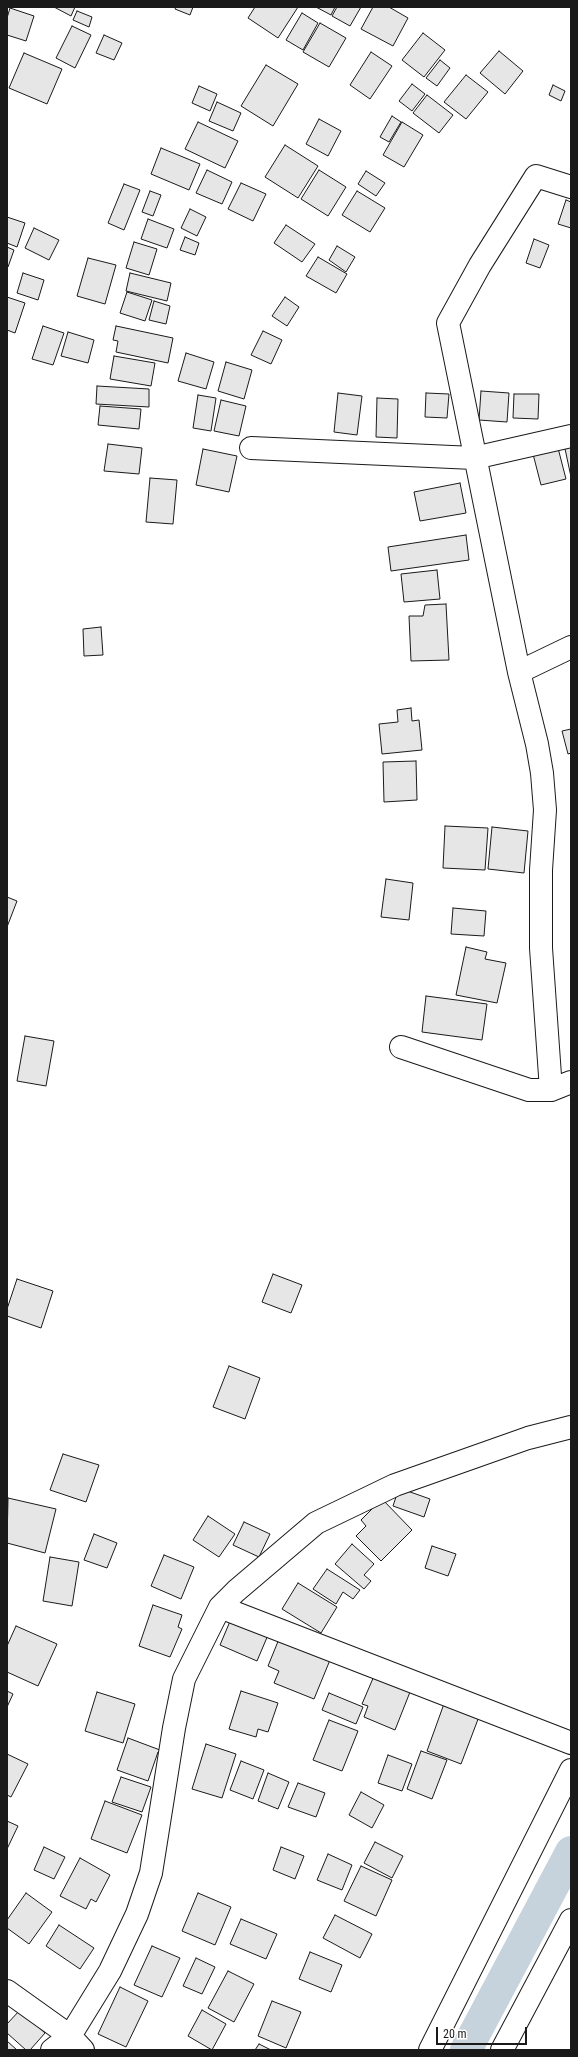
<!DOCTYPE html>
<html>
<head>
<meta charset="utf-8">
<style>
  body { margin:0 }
  #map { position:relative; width:578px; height:2057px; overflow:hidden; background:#fff; font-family:"Roboto Condensed",sans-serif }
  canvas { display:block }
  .frame { position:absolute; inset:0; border:8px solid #1a1a1a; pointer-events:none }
  .scale { position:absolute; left:436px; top:2027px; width:91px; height:18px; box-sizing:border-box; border:2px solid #1a1a1a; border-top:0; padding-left:5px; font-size:12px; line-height:14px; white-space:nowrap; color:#1a1a1a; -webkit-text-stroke:3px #fff; paint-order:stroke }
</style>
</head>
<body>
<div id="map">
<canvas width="578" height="2057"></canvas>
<div class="frame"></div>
<div class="scale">20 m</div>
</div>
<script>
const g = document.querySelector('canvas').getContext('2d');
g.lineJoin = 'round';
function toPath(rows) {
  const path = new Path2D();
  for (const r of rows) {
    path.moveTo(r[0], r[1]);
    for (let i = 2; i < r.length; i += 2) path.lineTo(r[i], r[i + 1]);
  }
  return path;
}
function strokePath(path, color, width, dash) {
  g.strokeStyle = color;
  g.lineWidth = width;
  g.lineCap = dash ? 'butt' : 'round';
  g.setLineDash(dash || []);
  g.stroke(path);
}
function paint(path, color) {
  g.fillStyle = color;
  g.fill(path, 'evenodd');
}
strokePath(toPath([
  [466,2050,571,1852]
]), '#c6d2dc', 32);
const building = toPath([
  [54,7,75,7,71,16,54,7],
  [176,7,193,7,190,15,175,9,176,7],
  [255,7,298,7,278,38,248,18,255,7],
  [316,7,335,7,331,15,316,7],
  [337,7,361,7,350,26,332,16,337,7],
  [373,7,389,7,408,18,393,46,361,29,373,7],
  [10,8,34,16,26,41,7,35,7,18,10,8],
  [77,11,92,17,89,27,73,20,77,11],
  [302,13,318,23,303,50,286,40,302,13],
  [320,23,346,38,329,67,303,52,320,23],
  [72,26,91,35,75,68,56,58,72,26],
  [423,33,445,50,424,77,402,60,423,33],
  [104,35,122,43,114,60,96,53,104,35],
  [499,51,523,71,505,94,480,73,499,51],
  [371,52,392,66,370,99,350,85,371,52],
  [24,53,62,69,47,104,9,88,24,53],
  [440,60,450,68,437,86,426,78,440,60],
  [266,65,298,84,273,126,241,106,266,65],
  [466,75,488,92,466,119,444,102,466,75],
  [412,84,425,94,412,111,399,101,412,84],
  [553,85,565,91,561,101,549,95,553,85],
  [199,86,217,94,210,111,192,103,199,86],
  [427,95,453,115,439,133,413,113,427,95],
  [217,102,241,113,233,131,209,121,217,102],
  [392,116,401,122,389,142,380,137,392,116],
  [319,119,341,131,328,156,306,144,319,119],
  [198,122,238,141,225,168,185,149,198,122],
  [402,122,423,135,404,167,383,155,402,122],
  [285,145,318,166,298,198,265,177,285,145],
  [161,148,200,164,189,190,151,174,161,148],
  [207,170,232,182,222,204,196,193,207,170],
  [319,170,346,187,328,216,301,199,319,170],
  [366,171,385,183,376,196,358,184,366,171],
  [241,183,266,194,253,221,228,209,241,183],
  [124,184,140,190,124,230,108,223,124,184],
  [150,191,161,195,153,216,142,212,150,191],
  [357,191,385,208,370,232,342,215,357,191],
  [566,200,571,202,571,228,558,224,566,200],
  [190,209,206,217,197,236,181,228,190,209],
  [7,217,25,223,17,247,7,243,7,217],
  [148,219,174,229,167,248,141,239,148,219],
  [286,225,315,244,302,262,274,243,286,225],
  [34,228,59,240,49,260,25,248,34,228],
  [185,237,199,243,195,255,180,250,185,237],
  [534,239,549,245,540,268,526,263,534,239],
  [134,242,157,249,149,275,126,268,134,242],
  [337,246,355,257,346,272,329,260,337,246],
  [7,247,14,250,8,267,7,267,7,247],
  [318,257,347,274,336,293,306,276,318,257],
  [88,258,116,265,105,304,77,296,88,258],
  [23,273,44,280,38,300,17,293,23,273],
  [130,273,171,283,167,301,126,291,130,273],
  [127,292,152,300,145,321,120,313,127,292],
  [7,297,25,303,15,333,7,330,7,297],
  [285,297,299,307,287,326,272,316,285,297],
  [154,301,170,306,166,324,149,320,154,301],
  [43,326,64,333,53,365,32,359,43,326],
  [116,326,173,338,168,363,116,352,118,341,113,340,116,326],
  [263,331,282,340,271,364,251,355,263,331],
  [68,332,94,340,88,363,61,356,68,332],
  [186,353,214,362,206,389,178,381,186,353],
  [114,356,155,363,151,386,110,379,114,356],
  [226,362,252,370,244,399,218,391,226,362],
  [97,386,149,389,149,407,96,404,97,386],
  [481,391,509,393,507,422,479,420,481,391],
  [338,393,362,396,357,435,334,432,338,393],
  [426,393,449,394,447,418,425,417,426,393],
  [514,394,539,394,538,419,513,418,514,394],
  [198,395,216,398,211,431,193,428,198,395],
  [377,398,398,399,397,438,376,437,377,398],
  [221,400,246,406,239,436,214,431,221,400],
  [100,406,141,409,139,429,98,425,100,406],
  [571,443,571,477,564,444,571,443],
  [108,444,142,448,139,474,104,471,108,444],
  [558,448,566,479,541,485,533,454,558,448],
  [203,449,237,456,229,492,196,485,203,449],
  [150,478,177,480,173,524,146,522,150,478],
  [460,483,466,513,420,521,414,492,460,483],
  [466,535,469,560,391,571,388,547,466,535],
  [437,570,440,599,404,602,401,574,437,570],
  [446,604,449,660,411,661,409,616,423,616,425,605,446,604],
  [101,627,103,655,84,656,83,629,101,627],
  [411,708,412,721,419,720,422,750,382,754,379,724,398,722,397,710,411,708],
  [571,729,571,753,568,754,562,731,571,729],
  [416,761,417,800,384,802,383,762,416,761],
  [445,826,488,828,485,870,443,868,445,826],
  [492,827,528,831,524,873,488,869,492,827],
  [386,879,413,883,409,920,381,917,386,879],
  [7,897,17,901,7,927,7,897],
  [453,908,486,911,484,936,451,934,453,908],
  [466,947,487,952,485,959,506,963,497,1003,456,995,466,947],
  [426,996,487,1004,482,1040,422,1032,426,996],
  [25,1036,54,1041,46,1086,17,1081,25,1036],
  [273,1274,302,1285,291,1313,262,1302,273,1274],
  [17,1279,53,1291,41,1328,7,1316,7,1309,17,1279],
  [229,1366,260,1378,245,1419,213,1407,229,1366],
  [63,1454,99,1465,86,1502,50,1490,63,1454],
  [399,1488,430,1499,424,1517,393,1506,399,1488],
  [8,1498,56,1509,45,1553,7,1543,8,1498],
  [382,1499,412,1530,381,1561,356,1536,366,1526,361,1520,382,1499],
  [208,1516,235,1534,219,1557,193,1540,208,1516],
  [244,1522,270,1534,259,1557,233,1545,244,1522],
  [94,1534,117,1543,107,1568,84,1560,94,1534],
  [352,1544,374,1564,364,1575,371,1581,364,1589,335,1564,352,1544],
  [432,1546,456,1554,448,1576,425,1568,432,1546],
  [164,1555,194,1567,181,1599,151,1586,164,1555],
  [50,1557,79,1562,72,1606,43,1601,50,1557],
  [327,1569,360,1590,353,1599,343,1592,336,1604,313,1589,327,1569],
  [298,1583,337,1607,321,1633,282,1609,298,1583],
  [153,1605,182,1615,178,1627,182,1629,170,1657,139,1646,153,1605],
  [231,1619,268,1635,257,1661,220,1645,231,1619],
  [16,1626,57,1644,38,1686,7,1672,7,1646,16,1626],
  [279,1639,330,1660,314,1699,274,1683,279,1671,268,1666,279,1639],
  [374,1676,410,1692,395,1730,364,1717,368,1706,362,1704,374,1676],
  [7,1691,13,1694,7,1707,7,1691],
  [241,1691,278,1703,268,1732,258,1729,256,1737,229,1729,241,1691],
  [97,1692,135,1704,123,1743,85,1731,97,1692],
  [329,1693,363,1707,356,1724,322,1710,329,1693],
  [445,1701,480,1714,461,1764,427,1751,445,1701],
  [329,1720,358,1731,342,1771,313,1760,329,1720],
  [128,1738,160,1750,160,1753,158,1752,148,1781,117,1770,128,1738],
  [206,1744,236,1754,222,1798,192,1789,206,1744],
  [421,1751,447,1760,432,1799,407,1789,421,1751],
  [7,1754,28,1764,11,1797,7,1795,7,1754],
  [388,1755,412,1764,402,1791,378,1783,388,1755],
  [241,1761,264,1770,253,1799,230,1790,241,1761],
  [268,1773,289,1782,278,1809,258,1801,268,1773],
  [121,1777,151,1787,142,1812,112,1802,121,1777],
  [298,1783,325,1793,316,1817,288,1807,298,1783],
  [361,1792,384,1805,372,1828,349,1815,361,1792],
  [105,1801,142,1815,127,1853,91,1839,105,1801],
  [7,1821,18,1826,7,1849,7,1821],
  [375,1842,403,1856,392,1878,364,1863,375,1842],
  [44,1847,65,1857,54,1879,34,1870,44,1847],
  [281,1847,304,1856,295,1879,273,1870,281,1847],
  [328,1854,352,1865,342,1890,317,1880,328,1854],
  [80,1858,110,1875,96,1902,91,1899,86,1909,60,1896,80,1858],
  [361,1866,392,1880,376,1916,344,1901,361,1866],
  [26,1893,52,1912,29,1944,7,1928,7,1920,26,1893],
  [198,1893,231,1907,215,1945,182,1931,198,1893],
  [335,1915,372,1934,360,1958,323,1938,335,1915],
  [241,1919,277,1934,266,1959,230,1944,241,1919],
  [59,1925,94,1948,80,1969,46,1946,59,1925],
  [152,1946,180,1958,162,1997,134,1985,152,1946],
  [310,1952,342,1965,331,1992,299,1979,310,1952],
  [196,1958,215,1967,202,1994,183,1986,196,1958],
  [228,1971,254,1984,234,2022,208,2008,228,1971],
  [120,1987,148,2001,126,2047,98,2034,120,1987],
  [272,2001,301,2012,286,2048,258,2036,272,2001],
  [20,2010,45,2033,30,2050,26,2050,7,2033,7,2024,20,2010],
  [202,2010,226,2024,212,2050,188,2036,202,2010],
  [7,2041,17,2050,7,2050,7,2041],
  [259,2044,271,2050,255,2050,259,2044]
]);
paint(building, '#e6e6e6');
strokePath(building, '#1a1a1a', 1);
const minor = toPath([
  [251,448,474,458,571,436],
  [519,672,571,647],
  [401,1047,529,1090,551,1090,571,1082],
  [551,1090,541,948,541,870,545,810,542,773,537,744,519,672,448,323,480,265,536,176,571,187],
  [220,1607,571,1743],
  [7,1991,70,2036,83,2050],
  [52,2050,70,2036,110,1971,137,1914,151,1873,174,1728,184,1679,220,1607,236,1591,316,1523,395,1485,528,1438,571,1427],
  [430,2050,571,1770],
  [502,2050,571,1920]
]);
strokePath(minor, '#1a1a1a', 24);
strokePath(minor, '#fff', 22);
</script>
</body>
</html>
